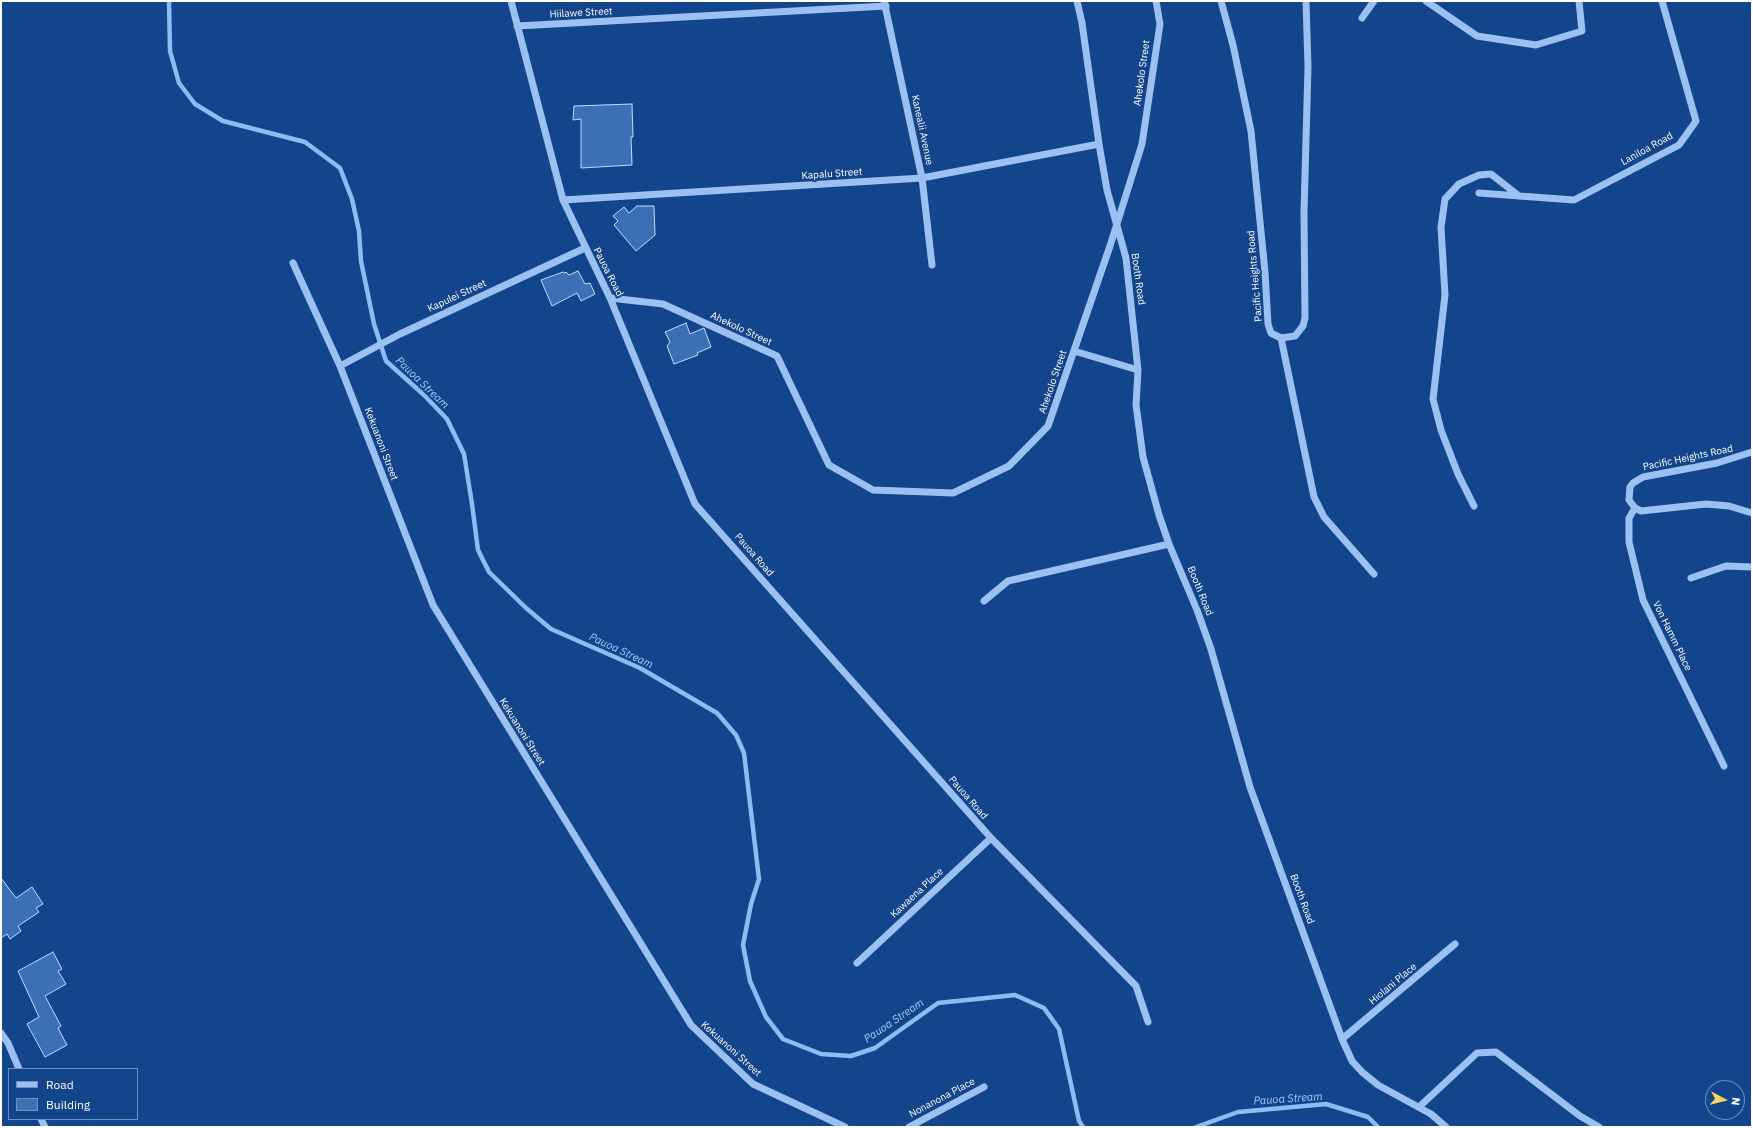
<!DOCTYPE html>
<html>
<head>
<meta charset="utf-8">
<style>
  body { margin:0 }
  #map { position:relative; width:1753px; height:1128px; overflow:hidden; background:#13458c; font-family:"IBM Plex Sans",sans-serif }
  canvas { display:block }
  .frame { position:absolute; inset:0; border:2px solid #fff; pointer-events:none }
  .legend { position:absolute; left:8px; top:1068px; width:130px; height:52px; box-sizing:border-box; background:#13458c; border:1px solid #718fba; margin:0; padding:5px 7px; list-style:none; font-size:12px; color:#fff }
  .legend li { display:flex; align-items:center; gap:8px; height:20px }
  .legend b { width:20px; border:1px solid #718fba }
  .north { position:absolute; left:1705px; top:1080px; width:40px; height:40px; box-sizing:border-box; background:#13458c; border:1px solid #718fba; border-radius:50%; rotate:97deg; font-size:11px; font-weight:700; line-height:16px; text-align:center; color:#fff }
  .north::after { content:''; display:block; margin:auto; width:14px; height:18px; background:#ffd35b; clip-path:polygon(50% 0,100% 100%,50% 72%,0 100%) }
</style>
</head>
<body>
<div id="map">
<canvas width="1753" height="1128"></canvas>
<div class="frame"></div>
<ul class="legend">
<li><b style="height:5px;background:#9bc0f1"></b>Road</li>
<li><b style="height:11px;background:#3b70b5"></b>Building</li>
</ul>
<div class="north">N</div>
</div>
<script>
const g = document.querySelector('canvas').getContext('2d');
g.lineJoin = 'round';
function toPath(rows) {
  const path = new Path2D();
  for (const r of rows) {
    path.moveTo(r[0], r[1]);
    for (let i = 2; i < r.length; i += 2) path.lineTo(r[i], r[i + 1]);
  }
  return path;
}
function strokePath(path, color, width, dash) {
  g.strokeStyle = color;
  g.lineWidth = width;
  g.lineCap = dash ? 'butt' : 'round';
  g.setLineDash(dash || []);
  g.stroke(path);
}
function paint(path, color) {
  g.fillStyle = color;
  g.fill(path, 'evenodd');
}
function write(font, color, halo, rows, align = 'center') {
  g.font = font + ' "IBM Plex Sans",sans-serif';
  g.lineWidth = 4;
  g.setLineDash([]);
  g.textBaseline = 'middle';
  g.strokeStyle = halo;
  g.fillStyle = color;
  for (const [text, x, y, turn = 0] of rows) {
    g.save();
    g.translate(x, y);
    g.rotate((+turn || 0) * Math.PI / 180);
    g.textAlign = isNaN(turn) ? turn : align;
    if (halo) g.strokeText(text, 0, 0);
    g.fillText(text, 0, 0);
    g.restore();
  }
}
strokePath(toPath([
  [169,1,170,51,179,83,195,104,223,121,305,142,340,168,352,199,359,231,361,261,374,324,386,361,424,395,447,419,464,454,472,504,478,550,489,572,526,608,551,629,640,668,717,713,736,735,744,753,759,879,751,904,743,945,750,981,766,1017,783,1039,821,1054,851,1056,875,1048,938,1003,1015,995,1044,1008,1059,1029,1079,1121,1083,1127],
  [1196,1127,1238,1112,1326,1104,1368,1117,1378,1127]
]), '#8dbbf4', 4.5);
const building = toPath([
  [632,104,633,137,631,137,632,165,581,168,581,119,573,120,574,106,632,104],
  [637,206,654,206,655,235,636,251,614,225,618,221,613,216,624,207,629,213,637,206],
  [578,271,585,284,590,283,595,294,581,301,577,293,552,306,541,280,563,272,565,273,566,272,569,275,578,271],
  [686,323,690,334,704,328,711,347,697,353,698,355,674,364,667,346,670,342,665,332,686,323],
  [1,878,16,898,32,887,43,904,36,908,39,912,18,926,21,931,10,939,7,934,1,938,1,878],
  [53,952,62,969,58,971,66,984,45,996,61,1026,58,1028,67,1045,45,1057,27,1024,39,1017,18,971,53,952]
]);
paint(building, '#3b70b5');
strokePath(building, '#c2dbfc', 1);
strokePath(toPath([
  [511,1,563,200,610,298,695,504,991,838,1136,986,1148,1022],
  [884,1,922,178,932,265],
  [1077,1,1082,23,1099,144,1107,190,1126,258,1138,370,1136,405,1143,457,1159,515,1169,544,1197,610,1211,649,1250,787,1342,1039,1352,1061,1362,1072,1378,1085,1431,1114,1446,1127],
  [1221,1,1233,45,1251,131,1265,272,1268,324,1271,333,1281,338,1295,336,1303,326,1305,318,1304,212,1308,67,1306,1],
  [1426,1,1477,36,1536,45,1582,31,1579,1],
  [1362,18,1374,1],
  [517,26,886,6],
  [1479,193,1574,200,1679,145,1696,121,1662,1],
  [563,200,922,178,1099,144],
  [293,263,340,366,433,605,691,1025,753,1084,845,1127],
  [610,298,663,304,777,356,829,465,873,490,953,493,1009,466,1048,426,1110,246,1142,144,1160,24,1156,1],
  [1281,338,1314,497,1324,517,1374,574],
  [1074,351,1138,370],
  [340,366,400,334,585,248],
  [1752,452,1717,463,1643,477,1633,483,1630,487,1629,500,1635,508,1641,511,1706,504,1729,506,1752,513],
  [1474,506,1458,474,1441,430,1433,399,1445,295,1441,227,1445,199,1459,184,1479,175,1491,174,1519,196],
  [1635,508,1629,518,1629,542,1643,600,1724,766],
  [1691,578,1726,566,1752,567],
  [984,601,1008,581,1169,544],
  [857,963,991,838],
  [1,1033,8,1043,19,1069],
  [1342,1039,1455,944],
  [1419,1107,1477,1053,1496,1052,1580,1116,1599,1127],
  [41,1119,45,1127],
  [909,1127,984,1087]
]), '#9bc0f1', 7);
write('10px', '#fff', '#13458c', [
  ["Hiilawe Street",581,13,-3],
  ["Ahekolo Street",1142,73,-82],
  ["Kanealii Avenue",922,130,78],
  ["Laniloa Road",1647,149,-29],
  ["Kapalu Street",832,174,-4],
  ["Pauoa Road",608,272,63],
  ["Pacific Heights Road",1255,276,-95],
  ["Booth Road",1138,279,82],
  ["Kapulei Street",457,296,-25],
  ["Ahekolo Street",741,329,25],
  ["Ahekolo Street",1053,382,-71],
  ["Kekuanoni Street",381,444,69],
  ["Pacific Heights Road",1688,458,-12],
  ["Pauoa Road",754,555,49],
  ["Booth Road",1200,591,68],
  ["Von Hamm Place",1672,636,64],
  ["Kekuanoni Street",522,732,58],
  ["Pauoa Road",968,798,49],
  ["Kawaena Place",917,893,-43],
  ["Booth Road",1302,899,70],
  ["Hiolani Place",1393,984,-40],
  ["Kekuanoni Street",731,1049,42],
  ["Nonanona Place",942,1098,-28]
]);
write('italic 11px', '#a7caf8', '#13458c', [
  ["Pauoa Stream",422,383,44],
  ["Pauoa Stream",621,651,25],
  ["Pauoa Stream",894,1021,-34],
  ["Pauoa Stream",1288,1099,-4]
]);
</script>
</body>
</html>
